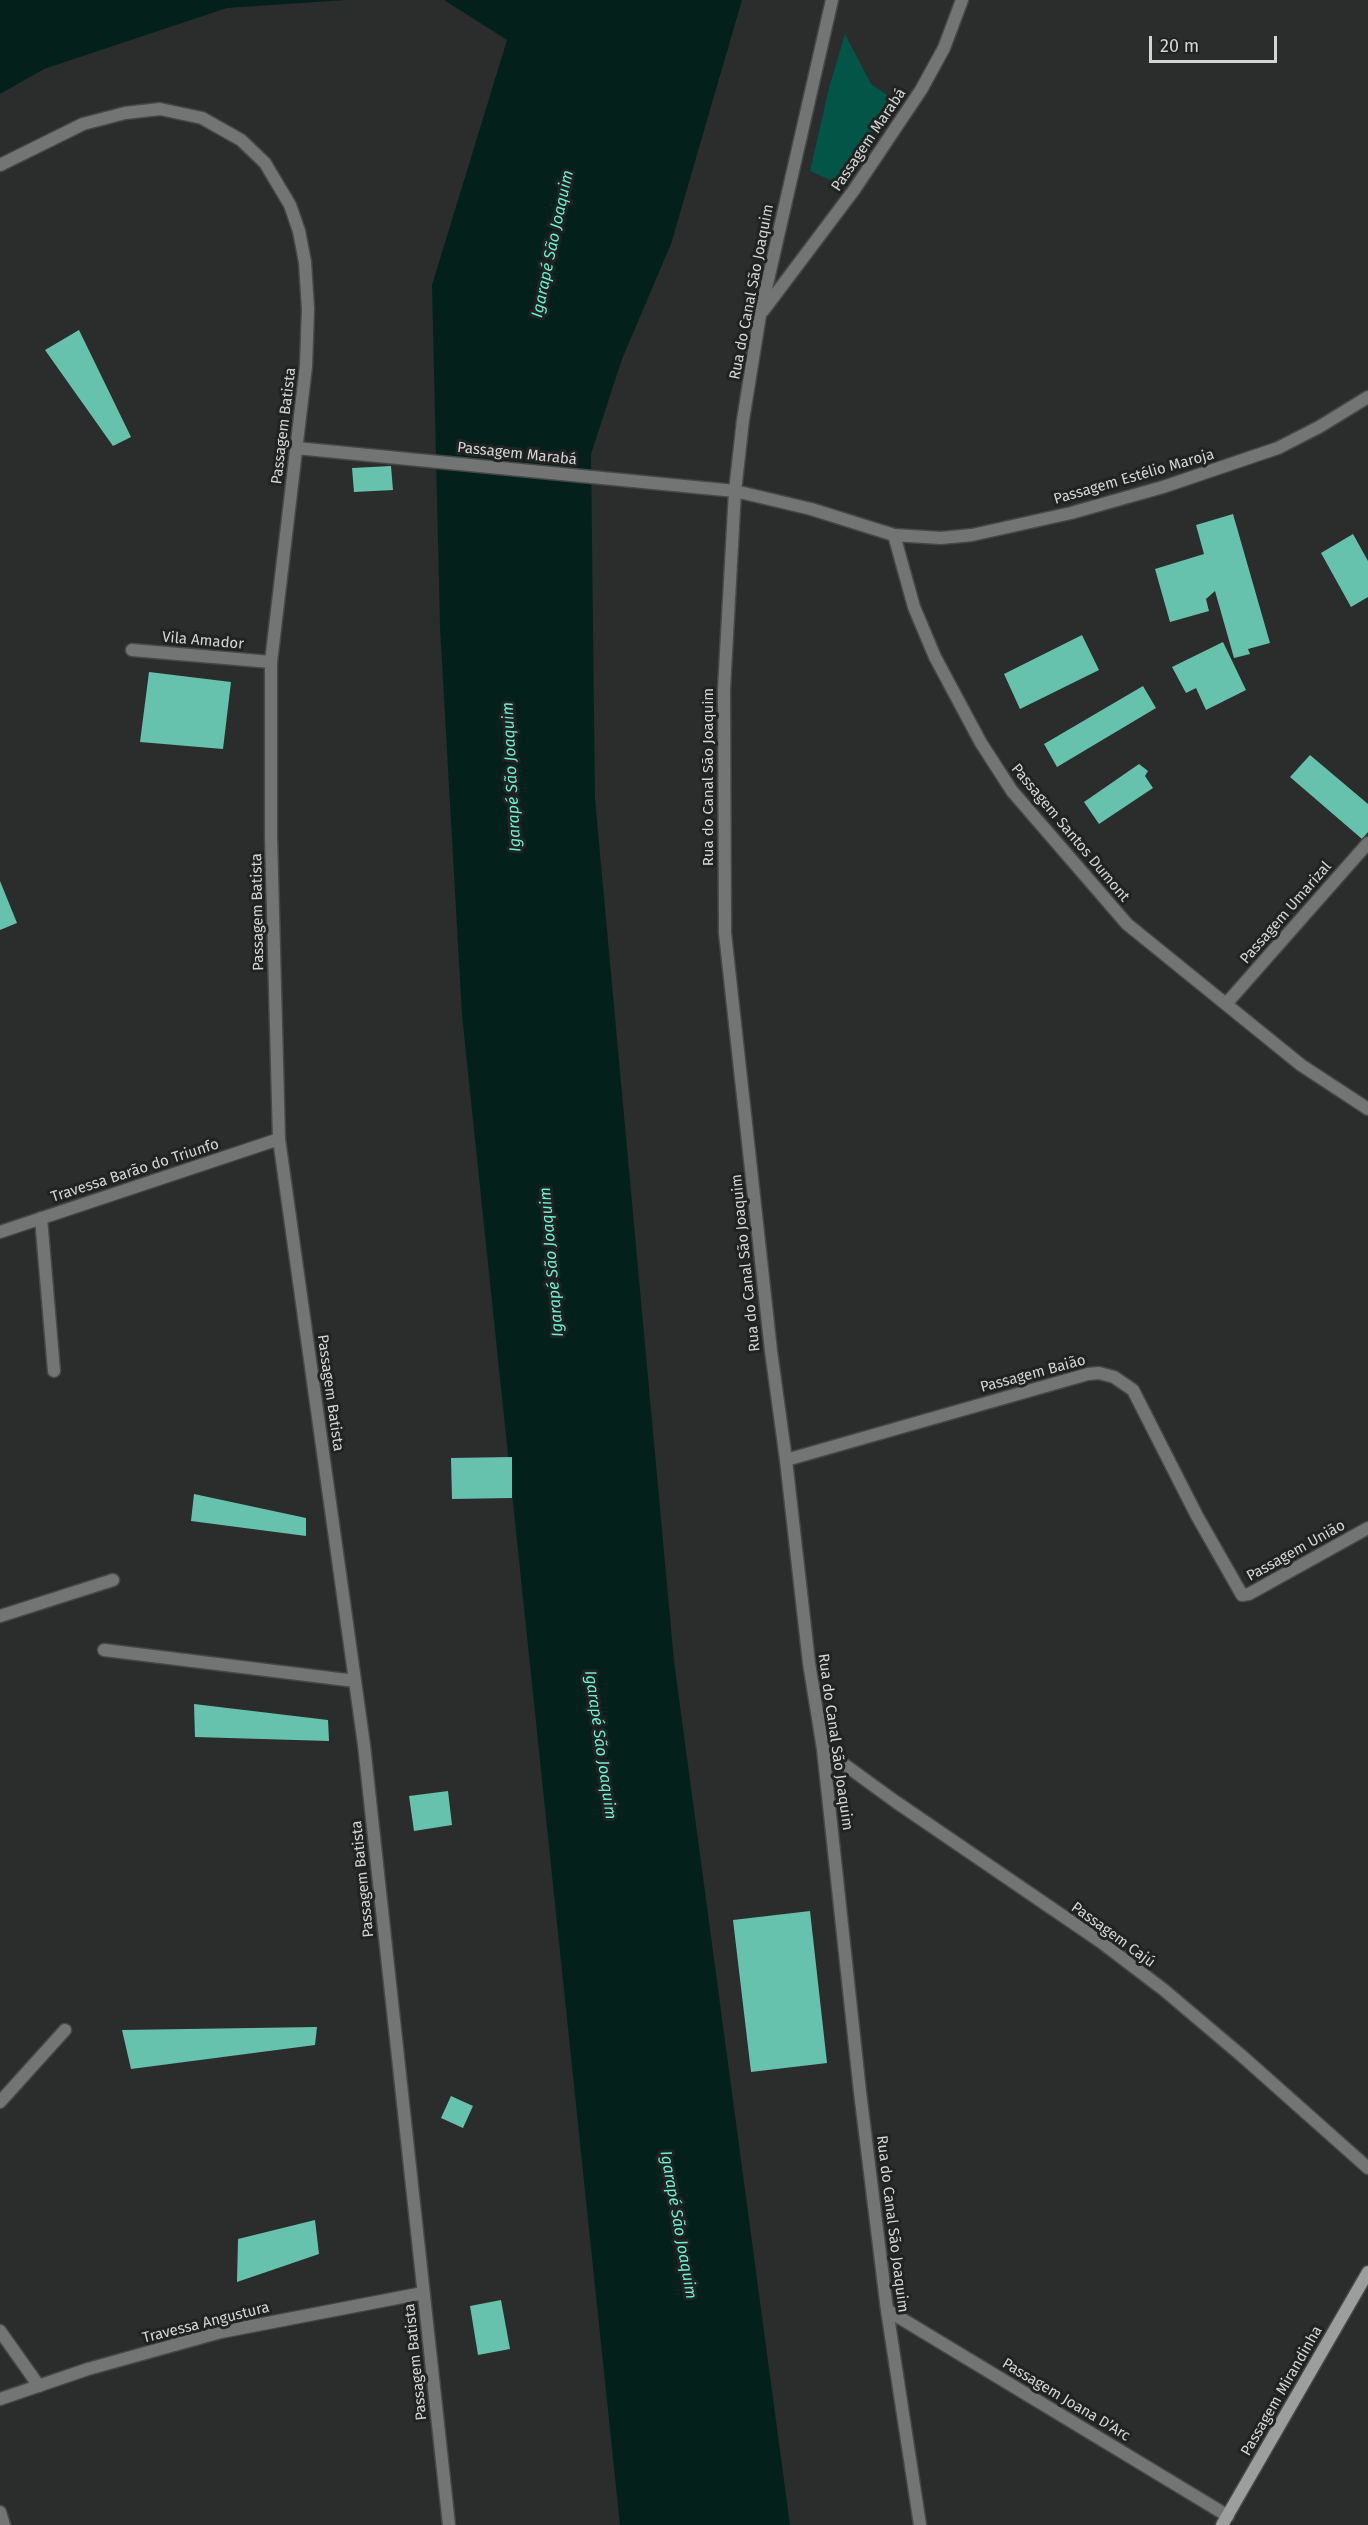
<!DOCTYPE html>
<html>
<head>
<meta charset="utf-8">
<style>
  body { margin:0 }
  #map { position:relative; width:1368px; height:2525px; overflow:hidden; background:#2a2d2c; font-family:"Fira Sans",sans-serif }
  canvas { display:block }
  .scale { position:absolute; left:1149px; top:36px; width:128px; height:27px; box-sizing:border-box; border:3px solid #d3d5d5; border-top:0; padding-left:8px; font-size:18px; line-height:21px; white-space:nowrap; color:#d3d5d5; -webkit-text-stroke:4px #202322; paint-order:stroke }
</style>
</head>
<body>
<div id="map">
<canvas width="1368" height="2525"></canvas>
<div class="scale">20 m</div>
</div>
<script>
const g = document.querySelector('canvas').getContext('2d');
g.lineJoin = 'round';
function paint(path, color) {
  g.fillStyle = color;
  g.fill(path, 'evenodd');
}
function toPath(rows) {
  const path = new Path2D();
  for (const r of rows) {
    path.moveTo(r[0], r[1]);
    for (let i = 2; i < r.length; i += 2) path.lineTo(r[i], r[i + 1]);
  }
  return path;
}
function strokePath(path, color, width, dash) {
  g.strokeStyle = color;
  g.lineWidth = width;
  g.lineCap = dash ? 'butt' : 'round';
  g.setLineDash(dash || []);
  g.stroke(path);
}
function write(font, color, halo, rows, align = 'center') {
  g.font = font + ' "Fira Sans",sans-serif';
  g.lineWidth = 6;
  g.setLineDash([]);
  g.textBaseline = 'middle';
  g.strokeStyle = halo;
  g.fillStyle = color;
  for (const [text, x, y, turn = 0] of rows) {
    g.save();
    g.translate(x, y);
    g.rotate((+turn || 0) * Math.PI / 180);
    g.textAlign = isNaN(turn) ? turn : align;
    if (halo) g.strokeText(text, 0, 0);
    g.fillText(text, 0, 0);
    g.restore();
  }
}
paint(toPath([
  [845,34,871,84,895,100,835,182,810,171,829,88]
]), '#025547');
paint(toPath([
  [0,0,345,0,227,8,44,69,0,94],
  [444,0,742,0,671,244,622,359,591,454,595,799,674,1661,790,2525,620,2525,462,1015,440,627,432,285,507,40]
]), '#03211a');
paint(toPath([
  [79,330,131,437,113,446,45,350],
  [391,466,393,490,354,492,352,468],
  [1233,514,1270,643,1248,649,1250,654,1234,658,1215,591,1206,599,1209,611,1170,622,1155,569,1204,554,1196,525],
  [1353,534,1368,561,1368,597,1351,607,1321,553],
  [1082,635,1099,670,1020,709,1004,674],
  [1223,642,1246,690,1206,710,1196,688,1186,693,1172,667],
  [149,672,231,682,223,749,140,742],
  [1143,686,1156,708,1057,767,1044,744],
  [1310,755,1368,804,1368,832,1362,839,1290,777],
  [1139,764,1148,771,1145,776,1153,788,1099,824,1084,802],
  [0,881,17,923,0,930],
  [512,1457,512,1498,452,1499,451,1458],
  [194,1494,306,1518,306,1536,191,1521],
  [194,1704,328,1720,329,1741,195,1737],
  [448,1791,452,1825,414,1831,409,1796],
  [810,1911,827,2063,751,2072,733,1920],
  [317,2027,315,2045,131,2069,122,2030],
  [451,2096,473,2106,463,2128,441,2118],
  [315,2220,319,2254,237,2282,238,2239],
  [501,2300,510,2349,478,2355,470,2306]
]), '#67c2ad');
const lane = toPath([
  [41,1218,54,1371],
  [0,1616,113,1580],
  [0,2102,65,2030],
  [0,2331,39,2386]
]);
const street = toPath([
  [832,0,760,315,743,420,735,491,724,689,725,933,771,1351,786,1460,809,1663,823,1749,860,2092,887,2310,920,2525],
  [0,165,83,124,125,113,160,109,202,118,241,140,265,163,290,205,299,231,305,262,308,309,306,366,271,662,271,836,279,1139,364,1745,449,2525],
  [763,311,854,190,921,90,944,48,962,0],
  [296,448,735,491,811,509,894,535,914,607,935,657,981,743,1012,791,1127,924,1301,1065,1368,1109],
  [894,535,941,538,972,535,1071,513,1163,487,1278,448,1319,427,1368,397],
  [132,650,271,662],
  [1226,1004,1368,843],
  [0,1232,279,1139],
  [786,1460,1088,1374,1099,1373,1114,1377,1133,1390,1197,1516,1242,1595,1249,1594,1368,1528],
  [104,1650,355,1681],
  [823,1749,896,1802,1101,1942,1164,1990,1242,2056,1368,2168],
  [887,2310,1228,2516],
  [0,2399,88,2369,221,2332,423,2293],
  [0,2512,4,2525]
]);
const secondary = toPath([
  [1222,2525,1368,2272]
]);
strokePath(lane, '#454847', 15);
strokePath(street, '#454847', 15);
strokePath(secondary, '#454847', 15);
strokePath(lane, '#737574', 12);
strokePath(street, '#737574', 12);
strokePath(secondary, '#9b9e9d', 12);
write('15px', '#d3d5d5', '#202322', [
  ["Passagem Marabá",869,140,-56],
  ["Rua do Canal São Joaquim",752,292,-79],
  ["Passagem Batista",284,426,-83],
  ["Passagem Marabá",517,454,6],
  ["Passagem Estélio Maroja",1134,477,-16],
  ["Vila Amador",203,641,5],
  ["Rua do Canal São Joaquim",709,777,-90],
  ["Passagem Santos Dumont",1070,833,50],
  ["Passagem Batista",258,912,-91],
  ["Passagem Umarizal",1286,913,-49],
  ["Travessa Barão do Triunfo",135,1171,-18],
  ["Rua do Canal São Joaquim",746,1263,-96],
  ["Passagem Baião",1033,1374,-15],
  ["Passagem Batista",330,1393,82],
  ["Passagem União",1296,1551,-29],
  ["Rua do Canal São Joaquim",835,1742,82],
  ["Passagem Batista",363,1879,-96],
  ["Passagem Cajú",1113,1935,36],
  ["Rua do Canal São Joaquim",892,2224,83],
  ["Travessa Angustura",206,2323,-14],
  ["Passagem Batista",416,2362,-96],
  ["Passagem Mirandinha",1282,2391,-60],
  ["Passagem Joana D’Arc",1066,2400,31]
]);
write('italic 16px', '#6cefd2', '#202322', [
  ["Igarapé São Joaquim",553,244,-78],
  ["Igarapé São Joaquim",512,777,-93],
  ["Igarapé São Joaquim",552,1262,-95],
  ["Igarapé São Joaquim",600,1745,82],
  ["Igarapé São Joaquim",678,2225,80]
]);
</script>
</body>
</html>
